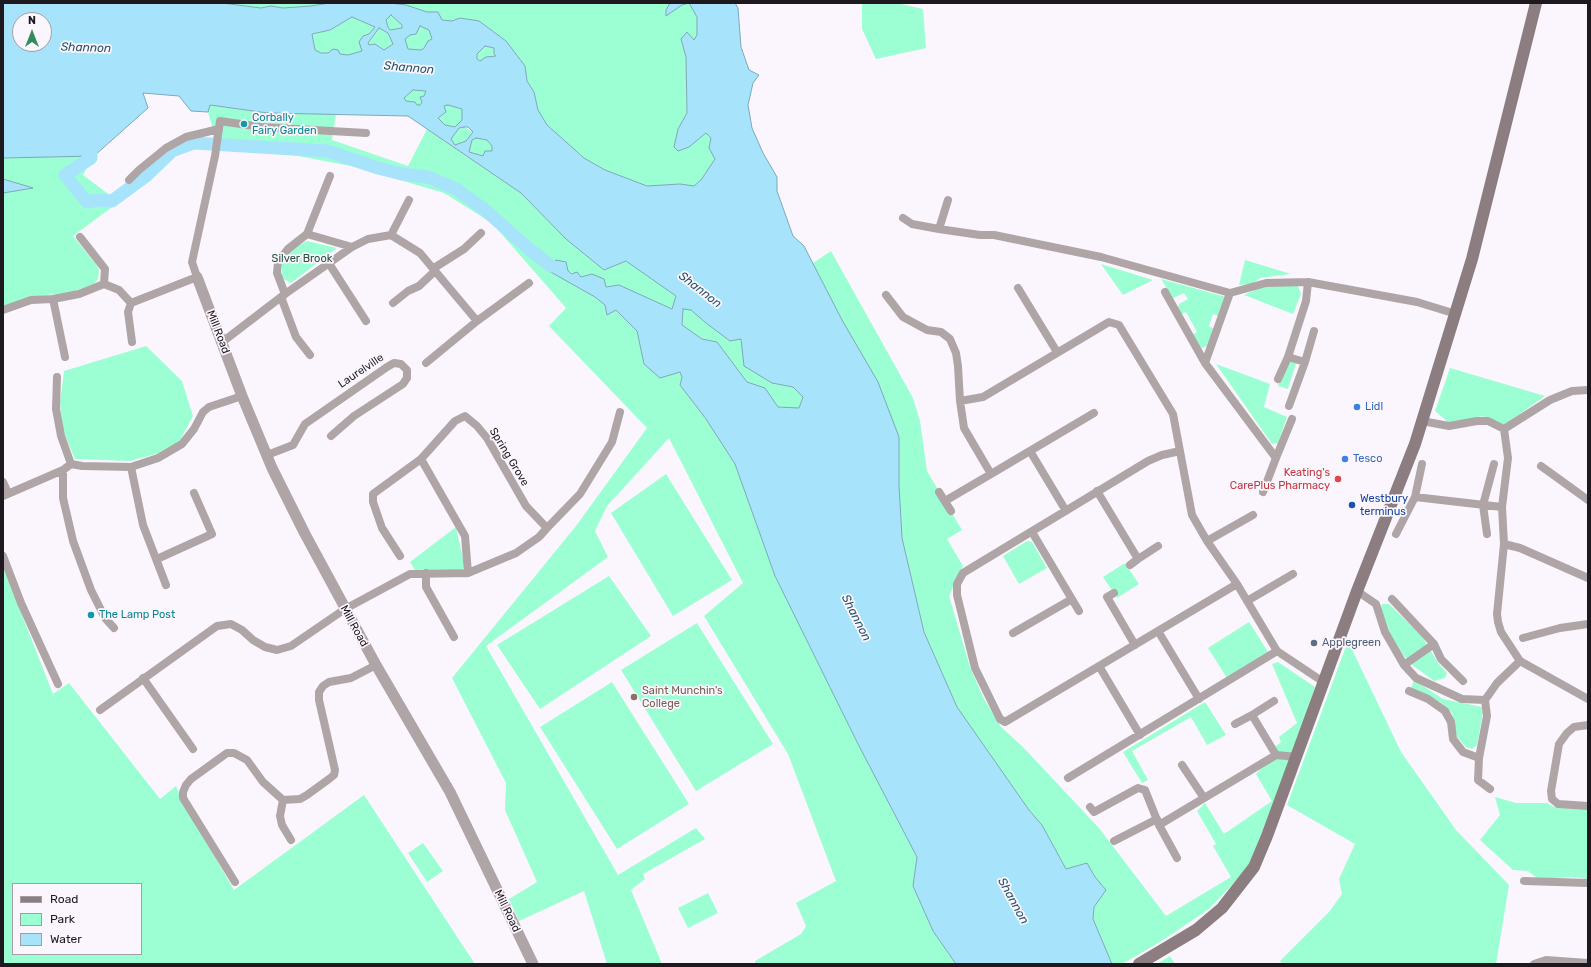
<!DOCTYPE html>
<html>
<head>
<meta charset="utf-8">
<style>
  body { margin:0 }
  #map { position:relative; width:1591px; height:967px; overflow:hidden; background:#fbf6fd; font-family:Rubik,sans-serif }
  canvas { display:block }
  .frame { position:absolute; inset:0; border:4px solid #1d191e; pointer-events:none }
  .legend { position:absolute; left:12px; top:883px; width:130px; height:72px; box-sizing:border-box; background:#fbf6fd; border:1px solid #a29ea4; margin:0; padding:5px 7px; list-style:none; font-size:12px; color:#1d191e }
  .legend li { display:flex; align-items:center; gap:8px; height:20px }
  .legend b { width:20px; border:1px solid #a29ea4 }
  .north { position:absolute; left:12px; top:12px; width:40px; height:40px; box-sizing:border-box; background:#fbf6fd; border:1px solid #a29ea4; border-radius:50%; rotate:0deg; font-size:11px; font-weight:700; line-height:16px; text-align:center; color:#1d191e }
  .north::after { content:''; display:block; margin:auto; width:14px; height:18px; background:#368b5e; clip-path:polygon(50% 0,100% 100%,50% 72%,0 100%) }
</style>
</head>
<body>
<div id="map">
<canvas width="1591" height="967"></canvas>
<div class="frame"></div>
<ul class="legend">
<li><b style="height:5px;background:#8c7d80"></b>Road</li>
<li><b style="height:11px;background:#9cfed3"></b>Park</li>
<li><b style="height:11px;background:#a7e4fc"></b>Water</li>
</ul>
<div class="north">N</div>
</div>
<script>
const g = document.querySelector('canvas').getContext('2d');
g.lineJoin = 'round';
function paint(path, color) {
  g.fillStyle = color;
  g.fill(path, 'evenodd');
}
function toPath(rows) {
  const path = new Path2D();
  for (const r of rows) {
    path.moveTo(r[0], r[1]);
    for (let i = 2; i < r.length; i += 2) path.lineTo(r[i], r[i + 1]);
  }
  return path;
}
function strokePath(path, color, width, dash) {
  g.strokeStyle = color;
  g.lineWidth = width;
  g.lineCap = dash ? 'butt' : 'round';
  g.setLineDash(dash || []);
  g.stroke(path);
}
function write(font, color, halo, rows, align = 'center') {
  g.font = font + ' Rubik,sans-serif';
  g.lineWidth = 3.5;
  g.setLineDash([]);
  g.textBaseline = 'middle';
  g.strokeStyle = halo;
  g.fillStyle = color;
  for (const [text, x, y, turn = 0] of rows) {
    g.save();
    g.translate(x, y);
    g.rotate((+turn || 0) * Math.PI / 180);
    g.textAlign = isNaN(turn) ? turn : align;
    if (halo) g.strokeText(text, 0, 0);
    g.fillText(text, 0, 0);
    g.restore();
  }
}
paint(toPath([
  [222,3,329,3,311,6,283,8,271,6,261,8],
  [390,3,670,3,666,10,666,15,682,5,689,3,697,17,697,35,694,41,681,39,686,57,687,113,678,129,678,151,688,147,706,133,711,138,709,148,715,159,701,180,694,186,680,184,647,186,605,170,584,158,547,125,538,110,534,92,527,81,525,66,506,41,479,21,460,18,452,21,442,20,438,12,427,12,406,5],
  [864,3,897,3,923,9,926,48,876,59,862,29,862,4],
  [391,15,402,25,402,28,390,30,388,27,386,20],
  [352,17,376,27,369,34,363,36,362,51,348,55,321,53,315,50,312,34,330,30],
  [420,26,429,30,432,39,421,50,408,49,405,39],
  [379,28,388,33,393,44,384,50,376,44,369,45,368,43],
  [485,46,494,48,497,56,480,61,477,59,477,54],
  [413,90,426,91,420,105,417,105,411,101,406,102,403,98],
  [209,105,268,113,336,114,332,140,408,166,427,129,521,193,566,239,604,270,626,261,676,296,672,309,619,285,606,287,568,271,549,270,595,297,605,305,607,315,615,309,637,331,644,364,680,372,682,377,680,385,706,419,735,464,775,576,858,744,917,857,913,886,933,931,956,964,755,964,755,961,801,934,806,926,796,903,836,881,788,754,704,616,743,583,669,438,607,506,595,531,608,557,486,646,618,875,696,828,705,839,643,874,645,879,631,890,662,964,607,964,584,891,519,921,509,899,537,882,505,810,506,783,452,678,576,526,647,428,549,326,566,308,492,223,444,193,356,167,266,150,210,148,214,133,208,112],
  [218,117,266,125,223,124,214,133],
  [448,105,462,109,462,120,455,127,445,125,438,118,444,109,444,106],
  [464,127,473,132,466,141,455,145,450,139,459,128],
  [476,138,487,140,492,146,492,151,485,152,483,157,469,152,472,140],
  [92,155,94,156,83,175,119,202,73,236,96,264,99,270,98,279,94,284,69,293,45,295,20,300,3,307,3,193,32,188,3,179,3,158],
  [307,241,337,248,291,283,282,278,282,263,294,248],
  [831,251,913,398,920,421,927,471,962,530,947,539,963,566,949,596,970,667,983,697,1001,727,1022,746,1099,828,1166,916,1231,877,1213,846,1216,844,1197,811,1205,803,1224,834,1272,801,1256,774,1276,753,1274,748,1281,742,1279,737,1297,723,1272,664,1278,662,1315,687,1294,753,1247,869,1209,909,1160,942,1122,964,1112,964,1093,919,1094,907,1106,890,1095,877,1087,863,1066,869,1042,825,1029,810,957,707,924,631,902,538,899,485,899,437,813,263],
  [1245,260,1291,274,1260,278,1252,284,1239,285],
  [1101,264,1153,280,1123,295],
  [1161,279,1226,297,1218,316,1213,314,1209,326,1214,329,1207,346,1202,348,1199,346,1192,335,1197,332,1186,312,1181,314,1178,309,1179,304,1188,299,1184,293,1173,298],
  [1273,286,1298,286,1301,294,1293,314,1244,295,1259,288],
  [683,308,691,310,706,323,741,339,772,383,793,387,803,397,799,409,778,407,765,388,747,382,717,342,702,339,682,325],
  [146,346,182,381,193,416,179,442,156,454,130,461,75,459,63,431,60,403,64,371],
  [1289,362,1294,362,1296,364,1288,389,1278,386,1286,363],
  [1216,364,1270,384,1264,407,1287,417,1278,443,1272,444],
  [1450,368,1545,396,1504,425,1482,416,1450,424,1435,411],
  [666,474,732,580,673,616,611,513],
  [456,527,464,563,463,569,415,570,410,562],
  [1027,541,1032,542,1047,568,1019,584,1003,556],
  [1125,563,1139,584,1117,598,1103,577],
  [3,567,53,694,69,683,160,799,176,786,181,799,234,890,364,795,475,964,3,964],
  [13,884,141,884,141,954,13,954],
  [609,576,651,636,540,709,497,645],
  [1382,604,1389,604,1422,636,1438,663,1447,673,1445,678,1434,681,1415,667,1404,656,1390,634,1381,608],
  [1249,622,1268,652,1227,678,1208,648],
  [697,623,773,744,696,791,621,670],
  [1348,641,1401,752,1456,830,1509,885,1496,964,1283,964,1280,961,1329,912,1342,894,1339,879,1355,844,1287,805],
  [1414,680,1443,699,1482,707,1483,712,1477,745,1472,749,1466,747,1457,737,1452,713,1440,702,1411,688],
  [612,682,689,804,617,849,540,727],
  [1205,702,1226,735,1207,745,1191,717,1132,751,1148,780,1142,783,1123,752],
  [1495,797,1516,803,1547,803,1554,807,1588,809,1588,879,1573,877,1538,879,1528,871,1513,870,1480,840,1500,815],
  [423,843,443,871,427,882,408,853],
  [708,893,718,913,688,928,678,908],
  [1170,956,1175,964,1157,964]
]), '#9cfed3');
const water = toPath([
  [3,3,222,3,261,8,271,6,283,8,311,6,329,3,390,3,406,5,427,12,438,12,442,20,452,21,460,18,479,21,506,41,525,66,527,81,534,92,538,110,547,125,584,158,605,170,647,186,680,184,694,186,701,180,715,159,709,148,711,138,706,133,689,147,678,151,674,147,678,129,687,113,686,57,681,39,687,32,694,40,697,35,697,17,689,3,682,5,666,16,666,10,670,3,735,3,738,8,741,47,749,70,759,75,753,83,748,105,752,128,763,153,777,177,777,191,793,236,804,246,842,320,878,382,899,437,899,485,902,538,924,632,957,707,1029,810,1042,825,1066,869,1087,863,1095,877,1106,890,1094,907,1093,919,1112,964,956,964,933,931,913,886,917,857,858,744,775,576,735,464,706,419,680,385,682,377,680,372,660,378,644,364,637,331,616,310,607,315,605,305,595,297,549,271,556,260,566,262,568,271,572,274,577,272,581,277,592,274,604,279,606,287,619,285,672,309,676,296,626,261,604,270,566,239,521,193,408,116,268,113,210,105,208,112,191,111,179,96,143,93,148,108,94,156,3,158,3,3],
  [391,15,402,25,402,28,390,30,388,27,386,20,391,15],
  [352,17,375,27,369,34,363,36,359,42,362,51,348,55,340,54,338,50,333,49,328,53,321,53,315,50,312,34,330,30,352,17],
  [20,20,44,20,44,44,20,44,20,20],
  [420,26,429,30,432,39,428,41,424,48,421,50,408,49,405,39,410,35,416,34,420,26],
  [379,28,388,33,393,44,384,50,375,44,369,45,368,43,379,28],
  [485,46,494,48,494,54,496,56,486,57,480,61,477,59,477,54,485,46],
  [413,90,426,91,424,96,420,97,422,102,420,105,417,105,415,102,406,101,404,98,413,90],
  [448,105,462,109,462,120,455,127,445,125,438,118,446,112,444,106,448,105],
  [464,127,468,127,473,132,466,141,455,145,451,139,459,128,464,127],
  [476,138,487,140,492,146,492,151,485,151,483,156,469,152,472,140,476,138],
  [683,309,691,310,706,323,730,341,741,339,744,366,772,383,793,387,803,397,799,408,778,407,765,388,747,382,717,342,702,339,682,325,683,309],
  [3,179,33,188,3,193,3,179]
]);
paint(water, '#a7e4fc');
strokePath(water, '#7ea7b9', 1);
strokePath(toPath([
  [91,136,91,158,65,175,87,202,98,200,112,201,146,176,172,151,194,143,327,151,378,168,402,174,428,177,456,189,485,210,529,249,551,266]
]), '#a7e4fc', 13);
strokePath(toPath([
  [129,180,139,170,166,148,186,137,219,129],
  [903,218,912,224,939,229,980,235,994,235,1101,257,1230,293,1266,283,1308,282,1417,302,1456,314],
  [939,229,948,200],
  [307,234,330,176],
  [391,235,409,200],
  [80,237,105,269,104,284],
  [328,262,366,321],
  [434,268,464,249,481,233],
  [1018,288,1057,352],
  [1165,292,1205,363],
  [1230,293,1205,363,1276,458,1263,492],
  [285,294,277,273,278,262,288,249,307,234,352,247],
  [886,295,903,317,927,330,941,332,950,339,956,353,958,366,960,401],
  [281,297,296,337,310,355],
  [53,299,65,357],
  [131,303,128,312,132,342],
  [393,303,408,291,419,286,435,271],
  [3,310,31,300,53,299,79,294,104,284,119,290,131,303,197,277,192,262,215,156,220,121,261,127,366,133],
  [221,343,285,294,352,247,368,239,391,235,420,253,477,321,529,283],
  [1288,357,1305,362,1314,331],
  [426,363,477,321],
  [1278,379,1288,357,1306,301,1308,282],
  [1289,406,1305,362],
  [1094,413,991,474,964,428,960,401,983,397,1109,322,1119,325,1173,414,1192,515,1207,541,1237,584,1277,651,1325,683],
  [1422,421,1449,426,1477,421,1488,421,1504,429],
  [1504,429,1508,458,1502,507,1504,544,1497,614,1498,622,1501,632,1520,661,1588,699],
  [1504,429,1550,400,1572,391,1588,390],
  [1030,451,1066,511],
  [1180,451,1162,455,1148,461,963,573,957,584,957,595,975,668,1000,719,1005,722,1237,584],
  [267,455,293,445,305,424,387,367,394,363,401,364,407,370,407,378,403,384,354,416,331,436],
  [1276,458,1292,419],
  [71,464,82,466,131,467,158,458,182,444,194,429,203,412,209,407,242,396],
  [1422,464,1415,497,1502,507],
  [1541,466,1588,500],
  [131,467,143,525,166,585],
  [63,470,63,498,73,541,91,590,105,618,114,628],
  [3,482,8,493],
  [1097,491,1138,559,1158,546],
  [939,492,951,511],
  [3,496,63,470,71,464,61,436,56,409,57,377],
  [945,501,991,474],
  [547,528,580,494,612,442,620,412],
  [1032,532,1079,611],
  [1396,534,1415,497],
  [1487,534,1483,505,1494,464],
  [1207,541,1253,515],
  [1504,544,1520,548,1588,578],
  [3,556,21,603,58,684],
  [400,556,382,528,373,502,373,494,421,459],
  [157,559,212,534,194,493],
  [1130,565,1138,559],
  [426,573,426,587,454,637],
  [1357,591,1376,604,1385,632,1404,665,1416,678,1462,699,1485,700,1497,683,1520,661],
  [1114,593,1107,597,1135,645],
  [1392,599,1434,644,1404,665],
  [1247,601,1293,574],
  [1158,631,1199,699],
  [1013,633,1072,599],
  [1523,638,1560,628,1588,624],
  [1434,644,1441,659,1463,681],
  [1099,666,1140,735],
  [143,678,193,749],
  [1409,691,1428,699,1445,711,1451,722,1453,739,1463,752,1479,758,1487,716,1485,700],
  [1274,701,1252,715,1276,755],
  [100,710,217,626,231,624,242,630,253,640,265,647,277,650,291,646,345,609,410,574,468,573,465,536,421,459,455,421,465,416,477,426,487,438,526,506,547,528,539,537,516,553,468,573],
  [1235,724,1252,715],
  [1588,725,1574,727,1567,733,1559,744,1551,791,1552,799,1558,804,1588,806],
  [1479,758,1478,780,1490,789],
  [1182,765,1204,798],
  [1068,778,1277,651],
  [283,800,280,816,282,825,291,840],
  [1090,807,1094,812,1138,788,1145,790,1159,825],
  [1114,841,1157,819],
  [1177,858,1159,825,1276,755,1297,757],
  [1524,881,1588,883],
  [235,882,183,798,183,792,186,785,191,779,227,753,234,753,247,760,263,782,283,800,300,799,307,795,329,779,334,775,335,770,319,700,319,692,323,686,329,682,351,678,376,665],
  [1534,964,1546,960,1588,963]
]), '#afa5a7', 8);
strokePath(toPath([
  [197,277,242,396,272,468,305,534,376,665,450,792,533,964]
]), '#afa5a7', 11);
strokePath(toPath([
  [1139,964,1196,930,1222,908,1254,867,1267,836,1357,591,1415,444,1472,259,1536,3]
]), '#8c7d80', 12);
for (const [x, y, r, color] of [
  [244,124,4,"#0f9aa8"],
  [1357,407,4,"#3f7fe0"],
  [1345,459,4,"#3f7fe0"],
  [1338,479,4,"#e0444e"],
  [1352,505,4,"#1a4fb4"],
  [91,615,4,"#0f9aa8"],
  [1314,643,4,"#5c6f8a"],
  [634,697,4,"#8d6e63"]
]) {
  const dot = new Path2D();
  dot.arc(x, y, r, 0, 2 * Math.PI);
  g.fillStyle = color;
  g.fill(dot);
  strokePath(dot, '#fbf6fd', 1.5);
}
write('11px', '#0d838f', '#fbf6fd', [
  ["Corbally",252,118],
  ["Fairy Garden",252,131],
  ["The Lamp Post",99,615]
], 'left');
write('11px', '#265240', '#fbf6fd', [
  ["Silver Brook",302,259]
]);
write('11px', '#1d191e', '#fbf6fd', [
  ["Mill Road",218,332,69],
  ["Laurelville",361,371,-34],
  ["Spring Grove",509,457,59],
  ["Mill Road",354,626,61],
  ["Mill Road",507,911,64]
]);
write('11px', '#366cbe', '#fbf6fd', [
  ["Lidl",1365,407],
  ["Tesco",1353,459]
], 'left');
write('11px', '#be3a42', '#fbf6fd', [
  ["Keating's",1330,473],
  ["CarePlus Pharmacy",1330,486]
], 'right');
write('11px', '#164399', '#fbf6fd', [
  ["Westbury",1360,499],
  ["terminus",1360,512]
], 'left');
write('11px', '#4e5e75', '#fbf6fd', [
  ["Applegreen",1322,643]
], 'left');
write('11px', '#785e54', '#fbf6fd', [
  ["Saint Munchin's",642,691],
  ["College",642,704]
], 'left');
write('italic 12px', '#255466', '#fbf6fd', [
  ["Shannon",86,48,2],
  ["Shannon",409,68,5],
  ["Shannon",700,290,38],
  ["Shannon",856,618,63],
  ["Shannon",1013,901,61]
]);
</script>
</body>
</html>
